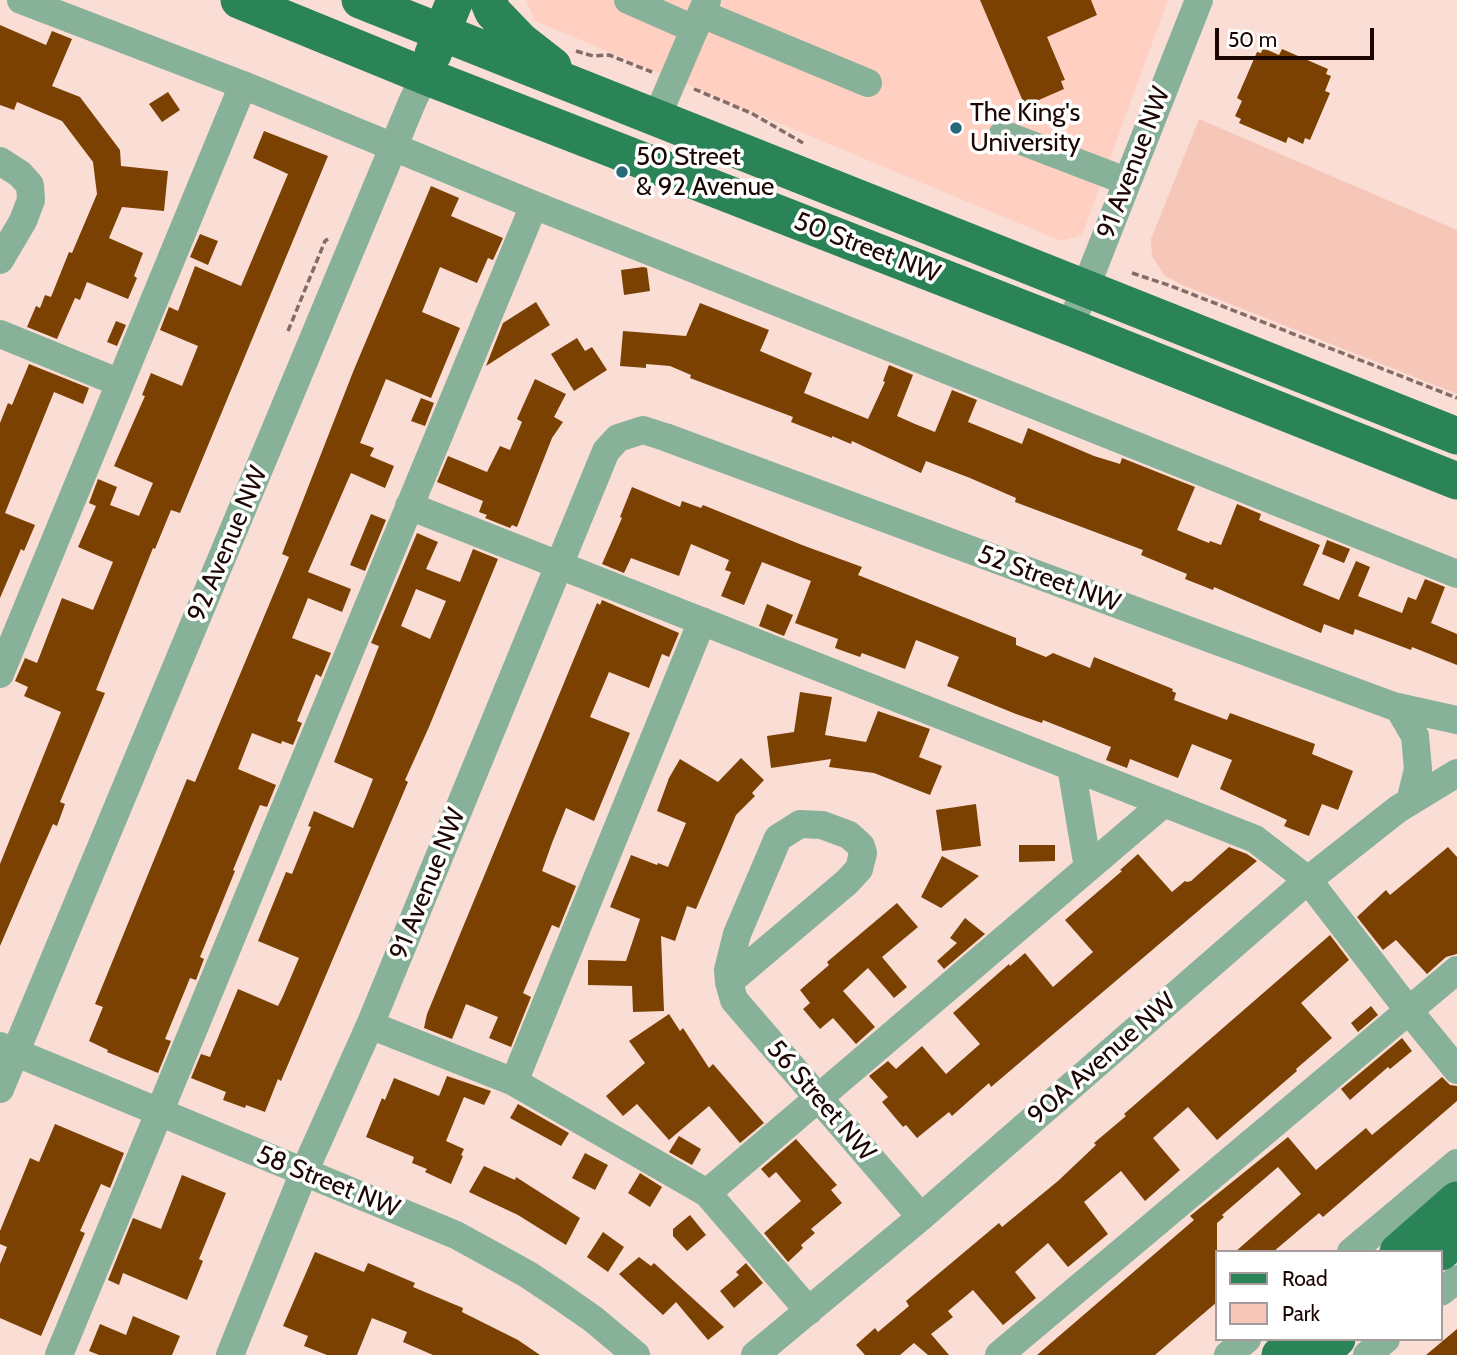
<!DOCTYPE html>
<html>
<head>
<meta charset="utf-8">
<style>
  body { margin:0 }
  #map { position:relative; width:1457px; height:1355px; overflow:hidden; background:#faddd5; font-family:Cabin,sans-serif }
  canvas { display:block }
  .legend { position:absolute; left:1215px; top:1250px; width:228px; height:91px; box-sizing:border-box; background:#fff; border:2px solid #a49b9a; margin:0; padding:9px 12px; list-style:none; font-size:21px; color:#1c0602 }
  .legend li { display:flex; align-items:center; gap:14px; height:35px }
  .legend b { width:35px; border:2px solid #a49b9a }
  .scale { position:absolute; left:1215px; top:28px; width:159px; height:32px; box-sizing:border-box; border:4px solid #1c0602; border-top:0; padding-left:9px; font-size:21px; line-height:24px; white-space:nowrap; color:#1c0602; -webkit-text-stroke:5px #fff; paint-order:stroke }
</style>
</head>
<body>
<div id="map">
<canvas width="1457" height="1355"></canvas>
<ul class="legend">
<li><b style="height:9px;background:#2a8458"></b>Road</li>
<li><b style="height:19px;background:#f6c7b9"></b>Park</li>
</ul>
<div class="scale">50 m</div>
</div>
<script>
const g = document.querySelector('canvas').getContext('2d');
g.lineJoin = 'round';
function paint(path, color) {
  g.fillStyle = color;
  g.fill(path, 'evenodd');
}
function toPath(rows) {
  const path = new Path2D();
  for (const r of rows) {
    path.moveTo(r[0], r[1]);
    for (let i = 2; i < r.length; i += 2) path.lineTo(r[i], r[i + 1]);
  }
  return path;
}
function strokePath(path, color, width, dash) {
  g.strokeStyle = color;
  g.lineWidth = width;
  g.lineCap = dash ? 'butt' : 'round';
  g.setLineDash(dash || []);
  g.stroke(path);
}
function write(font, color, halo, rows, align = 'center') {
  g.font = font + ' Cabin,sans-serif';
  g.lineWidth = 7;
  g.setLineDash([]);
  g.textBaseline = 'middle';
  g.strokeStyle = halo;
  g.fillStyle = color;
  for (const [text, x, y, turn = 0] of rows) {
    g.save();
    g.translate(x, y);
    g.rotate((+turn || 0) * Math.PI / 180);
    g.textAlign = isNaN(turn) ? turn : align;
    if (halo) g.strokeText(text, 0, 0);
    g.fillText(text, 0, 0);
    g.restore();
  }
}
paint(toPath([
  [526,0,1168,0,1082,235,1061,241,535,21]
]), '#ffd0c2');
paint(toPath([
  [1199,119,1457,230,1457,394,1180,284,1164,275,1152,256,1151,239]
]), '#f6c7b9');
paint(toPath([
  [980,0,1091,0,1097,15,1047,37,1065,80,1061,81,1064,89,1025,106],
  [0,25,46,45,52,31,72,39,52,86,80,97,120,150,121,166,168,171,164,211,122,207,109,238,143,253,134,276,137,278,128,299,87,282,80,300,75,298,57,339,27,327,36,306,40,308,45,295,51,297,69,252,72,253,97,194,93,162,62,121,17,102,14,110,0,105],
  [1263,48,1279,55,1282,49,1328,69,1326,74,1331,76,1325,91,1330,93,1310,140,1305,138,1303,144,1288,137,1286,143,1239,123,1241,119,1235,116,1242,101,1237,98,1257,52,1261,53],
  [168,92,180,110,162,122,149,104],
  [264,131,328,156,180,513,171,510,155,549,153,548,96,690,105,693,60,802,65,804,57,826,53,824,34,867,0,946,0,864,61,712,24,696,28,687,15,681,25,658,37,663,62,598,93,610,113,562,78,547,96,506,89,503,98,479,117,487,110,505,139,516,153,483,114,466,145,396,142,395,151,373,182,386,198,346,160,330,169,307,178,311,195,266,241,286,288,174,253,158],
  [431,186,459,198,451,216,503,238,493,260,488,258,477,283,440,267,422,312,460,328,431,398,386,379,360,443,374,448,370,456,394,466,385,488,351,473,308,572,351,589,342,612,308,598,292,638,331,653,321,677,316,674,297,721,302,723,293,745,282,741,281,744,252,733,238,769,276,785,267,807,260,805,233,870,235,871,200,957,204,959,196,980,190,978,165,1039,171,1041,158,1073,107,1052,108,1050,89,1041,103,1007,95,1004,187,779,195,782,289,557,282,554,353,372],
  [200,234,218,241,208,265,190,257],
  [643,267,647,268,650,291,624,295,621,270],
  [536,302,550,325,486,366,503,323],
  [700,303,769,330,760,351,812,373,804,393,868,419,885,382,883,381,889,365,913,375,897,416,915,424,935,432,952,390,977,400,968,422,1022,444,1028,428,1094,456,1120,464,1122,458,1195,487,1177,530,1209,543,1210,541,1221,545,1237,504,1261,514,1259,520,1320,545,1303,585,1339,600,1356,561,1370,567,1358,596,1402,613,1408,597,1416,600,1425,579,1445,587,1431,623,1457,634,1457,665,1412,647,1411,650,1355,629,1353,635,1324,624,1321,633,1214,587,1213,590,1185,579,1187,574,1141,555,1143,550,1015,502,1016,498,970,478,926,461,921,473,852,441,851,444,832,436,832,438,791,422,793,417,690,378,691,375,670,366,646,364,646,368,620,366,623,331,686,336],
  [116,321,126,325,117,346,107,342],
  [577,338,585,351,592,347,607,370,574,391,551,354],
  [29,364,89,388,83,404,54,392,5,513,35,525,24,551,21,549,0,598,0,423,8,403,12,405],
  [535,379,566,394,554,417,563,422,552,438,517,527,512,525,510,528,485,518,487,515,479,512,483,501,437,482,448,456,487,472,500,446,510,450,522,422,517,419],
  [421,398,434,403,425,426,411,421],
  [632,487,680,507,682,501,701,508,703,505,802,545,862,567,858,575,1016,638,1016,645,1046,657,1053,653,1090,668,1094,657,1173,689,1172,691,1176,693,1174,700,1227,720,1230,713,1315,744,1312,754,1353,771,1338,810,1322,804,1309,836,1284,826,1287,820,1220,789,1232,760,1192,744,1178,778,1130,759,1127,768,1106,760,1111,747,1043,720,1042,723,1016,714,947,686,959,657,916,640,905,669,862,653,860,657,835,648,838,639,795,623,811,581,762,562,744,605,721,596,731,572,725,570,729,560,691,544,679,576,631,558,624,573,602,564,622,518,620,517],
  [371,514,386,520,365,571,350,565],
  [417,533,438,542,426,569,460,582,473,549,498,559,429,727,405,780,408,782,281,1081,278,1079,265,1112,246,1105,245,1108,223,1100,226,1092,191,1078,201,1054,210,1057,238,989,278,1006,283,996,299,958,258,941,286,872,292,874,311,827,308,826,314,811,353,828,366,797,373,779,334,762,379,646,371,643],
  [416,589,446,601,430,639,401,626],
  [1327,540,1350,549,1344,563,1322,554],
  [602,600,679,633,669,657,662,654,649,688,609,672,590,717,630,733,594,821,566,808,552,843,542,871,576,886,559,928,552,925,523,993,531,997,511,1047,489,1038,498,1017,466,1004,452,1039,424,1028,427,1014,597,603,600,605],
  [767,604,793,615,784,636,759,626],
  [800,692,832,697,825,735,866,742,878,711,930,729,919,757,942,766,930,795,874,773,829,767,831,759,771,768,767,736,794,732],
  [741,758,764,780,752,793,755,796,736,815,696,909,687,906,675,941,661,936,664,1011,633,1012,632,986,588,985,588,960,626,961,640,919,610,907,631,855,657,865,658,863,668,867,686,823,657,811,669,778,680,759,718,782],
  [976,804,981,846,942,851,936,810],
  [1019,845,1055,845,1055,861,1019,862],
  [1229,847,1247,854,1257,861,991,1087,989,1083,952,1116,949,1112,917,1138,906,1125,903,1127,882,1102,888,1097,869,1076,888,1061,896,1069,922,1046,946,1074,980,1044,953,1013,1009,964,1010,966,1025,953,1053,987,1093,952,1065,920,1122,871,1120,870,1138,854,1172,892,1185,881,1187,882,1191,881],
  [1448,847,1457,857,1457,954,1446,957,1427,974,1396,940,1383,950,1357,917,1386,890,1390,895],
  [942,856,979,876,941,908,921,897],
  [897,903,918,927,882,957,907,987,894,998,868,968,843,991,875,1027,856,1044,833,1018,820,1029,803,1009,810,1003,800,990,829,965,827,962],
  [965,918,985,934,944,969,937,961,957,943,950,938],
  [1330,935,1349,960,1301,1003,1332,1038,1296,1069,1297,1071,1217,1140,1188,1107,1153,1138,1180,1170,1145,1201,1121,1171,1084,1202,1108,1234,1068,1267,1048,1243,1015,1272,1036,1298,1003,1325,973,1290,948,1311,953,1317,931,1334,949,1355,928,1355,914,1343,900,1355,865,1355,856,1345,875,1328,878,1332,909,1306,906,1301,999,1223,1002,1227,1058,1181,1096,1145,1094,1143,1126,1116,1124,1114],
  [1371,1006,1378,1015,1358,1032,1351,1023],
  [669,1014,680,1031,683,1028,709,1068,713,1064,764,1123,740,1143,709,1106,669,1140,637,1104,623,1116,606,1096,645,1063,629,1041],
  [1402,1038,1412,1051,1390,1069,1388,1067,1350,1100,1341,1089],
  [447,1076,491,1091,484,1105,464,1097,446,1141,464,1149,461,1155,463,1156,451,1184,425,1172,427,1169,412,1163,414,1157,366,1137,382,1098,385,1100,394,1078,439,1096],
  [1442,1077,1450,1085,1457,1086,1457,1101,1323,1217,1319,1213,1273,1252,1235,1252,1301,1194,1278,1167,1222,1215,1224,1217,1217,1223,1217,1302,1155,1355,1037,1355,1194,1220,1190,1216,1288,1137,1316,1170,1366,1128,1372,1135],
  [518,1104,569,1133,561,1146,510,1118],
  [55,1124,124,1153,110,1188,101,1184,80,1231,85,1233,41,1336,0,1318,0,1264,7,1247,0,1244,0,1231,30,1158,39,1162],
  [679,1136,701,1149,692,1165,669,1152],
  [796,1139,837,1185,831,1190,842,1203,811,1229,815,1233,801,1245,803,1248,788,1262,764,1233,801,1201,776,1172,769,1178,761,1169],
  [585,1153,608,1165,595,1190,572,1178],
  [484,1166,515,1180,516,1177,580,1218,566,1245,518,1215,469,1192],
  [640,1173,662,1187,650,1207,628,1193],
  [182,1175,226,1193,199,1259,203,1261,187,1300,123,1273,119,1285,108,1280,133,1218,161,1229],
  [690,1215,706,1235,687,1251,673,1236,673,1229],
  [603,1232,624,1247,608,1272,587,1257],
  [315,1252,364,1272,368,1263,415,1283,413,1287,463,1308,462,1312,518,1340,540,1355,433,1355,403,1342,407,1332,372,1318,357,1355,327,1355,304,1346,308,1336,283,1326],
  [639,1257,651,1266,654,1263,724,1327,708,1340,676,1302,663,1315,619,1274],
  [746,1263,763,1283,734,1308,720,1291,739,1275,736,1272],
  [133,1316,180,1336,172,1355,99,1355,89,1351,100,1324,126,1335],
  [1457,1329,1457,1355,1426,1355]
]), '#7b4103');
strokePath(toPath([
  [576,51,593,56,609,55,652,72],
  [694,89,751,113,803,143],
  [1132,273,1171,286,1457,398],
  [288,331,325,241,328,239]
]), '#846b65', 3.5, [7, 3.5]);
strokePath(toPath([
  [21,0,243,85,534,205,1457,574],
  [628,0,694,29],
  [702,14,868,83],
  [656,119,707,0],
  [1003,134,1126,181],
  [0,161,20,174,30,185,31,200,23,221,0,260],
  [1070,327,1199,0],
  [0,334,120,383],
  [409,506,1255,839,1308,880,1409,1011,1457,1070],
  [0,674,243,85],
  [1398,707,1415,736,1418,769,1410,802],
  [1071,766,1088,868],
  [729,982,847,882,859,869,863,853,861,846,849,835,822,825,800,824,778,838,737,934,728,970,729,982,734,1000,921,1217],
  [370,1025,514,1082,702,621],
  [0,1046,456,1235,527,1274,560,1296,593,1319,636,1355],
  [514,1082,707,1193,1164,803],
  [0,1089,413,100,425,76],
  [707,1193,809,1311],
  [1351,1252,1457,1163],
  [1441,1292,1457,1279],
  [59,1355,534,205],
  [230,1355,304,1172,370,1025,606,451,618,438,643,430,665,437,1393,706,1457,720],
  [755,1355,921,1217,1308,880,1398,809,1457,773],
  [999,1355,1457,970],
  [1228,1355,1247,1339],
  [1367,1355,1386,1339]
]), '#87b198', 28);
strokePath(toPath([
  [239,0,425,76,1070,327,1457,481],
  [360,0,1457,436],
  [488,0,493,12,521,41,553,66],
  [433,54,455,0],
  [1398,1252,1457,1200],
  [1441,1252,1457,1238],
  [1280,1355,1298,1339],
  [1319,1355,1337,1339]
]), '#2a8458', 37);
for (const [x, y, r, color] of [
  [956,128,7,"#25697a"],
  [622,172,7,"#25697a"]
]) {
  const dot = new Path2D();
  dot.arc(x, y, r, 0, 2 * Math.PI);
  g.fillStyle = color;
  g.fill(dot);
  strokePath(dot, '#fff', 2.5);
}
write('26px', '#1c0602', '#fff', [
  ["The King's",970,113],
  ["University",970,143],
  ["50 Street",636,157],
  ["& 92 Avenue",636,187]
], 'left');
write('26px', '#1c0602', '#fff', [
  ["91 Avenue NW",1134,163,-69],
  ["50 Street NW",867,248,21],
  ["92 Avenue NW",228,544,-67],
  ["52 Street NW",1049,579,20],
  ["91 Avenue NW",428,884,-68],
  ["90A Avenue NW",1102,1059,-41],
  ["56 Street NW",821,1101,49],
  ["58 Street NW",328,1182,22]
]);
</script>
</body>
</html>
